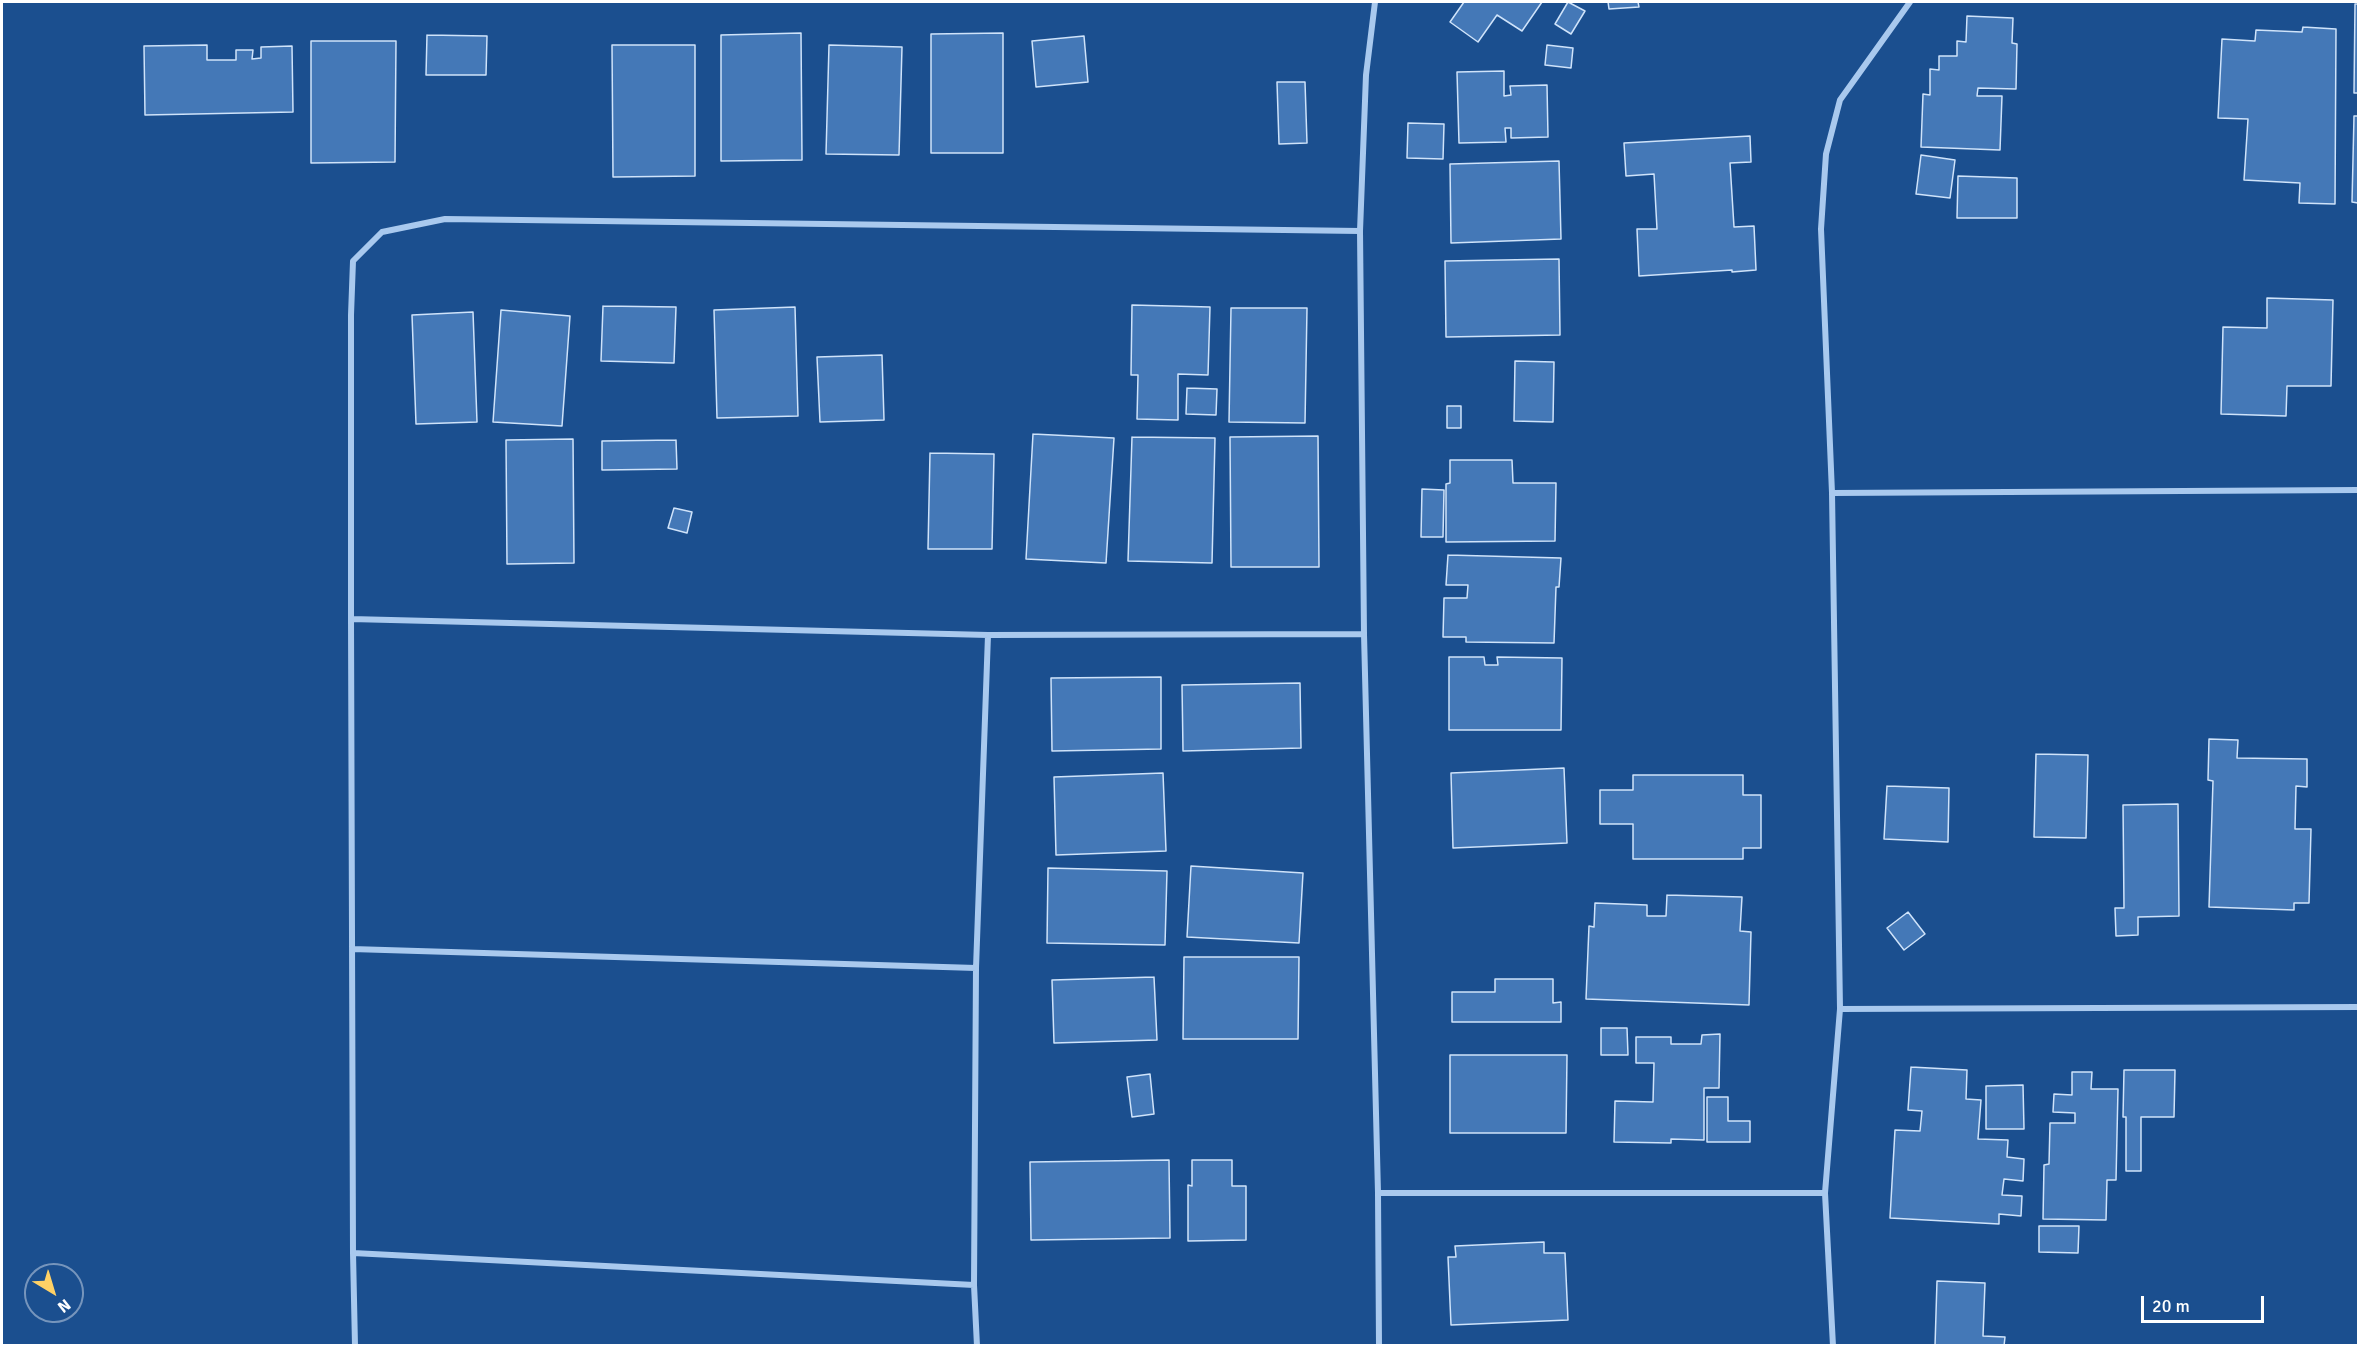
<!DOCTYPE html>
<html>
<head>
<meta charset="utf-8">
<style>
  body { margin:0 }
  #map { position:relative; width:2360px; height:1347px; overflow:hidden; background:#1b4f8f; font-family:Signika,sans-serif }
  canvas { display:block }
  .frame { position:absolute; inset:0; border:3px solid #fff; pointer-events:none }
  .north { position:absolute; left:24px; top:1263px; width:60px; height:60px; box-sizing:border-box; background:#1b4f8f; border:2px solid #7695bc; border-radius:50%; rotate:142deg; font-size:16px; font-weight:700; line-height:24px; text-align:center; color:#fff }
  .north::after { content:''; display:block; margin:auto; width:21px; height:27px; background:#ffd166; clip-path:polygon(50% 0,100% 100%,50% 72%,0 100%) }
  .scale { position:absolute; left:2141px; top:1296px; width:123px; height:27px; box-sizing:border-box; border:3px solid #fff; border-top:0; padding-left:8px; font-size:18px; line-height:21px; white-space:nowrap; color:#fff; -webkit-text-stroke:4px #1b4f8f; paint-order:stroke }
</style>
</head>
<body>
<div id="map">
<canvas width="2360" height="1347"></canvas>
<div class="frame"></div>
<div class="north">N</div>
<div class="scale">20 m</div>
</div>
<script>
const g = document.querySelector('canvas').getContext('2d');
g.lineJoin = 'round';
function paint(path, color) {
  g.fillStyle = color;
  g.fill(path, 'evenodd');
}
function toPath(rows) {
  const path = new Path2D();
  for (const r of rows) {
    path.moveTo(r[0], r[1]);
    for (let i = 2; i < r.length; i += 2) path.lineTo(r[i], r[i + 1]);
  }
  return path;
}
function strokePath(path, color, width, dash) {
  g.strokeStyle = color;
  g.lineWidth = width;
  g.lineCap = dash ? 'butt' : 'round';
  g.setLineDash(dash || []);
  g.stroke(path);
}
const building = toPath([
  [1464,2,1542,2,1522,31,1497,15,1478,42,1450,22,1464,2],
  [1568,2,1585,11,1571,34,1555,24,1568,2],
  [1608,2,1638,2,1639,7,1609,9,1608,2],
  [2355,4,2358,4,2358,93,2354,93,2355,4],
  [1967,16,2013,18,2012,43,2017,44,2016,89,1978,88,1977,96,2002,96,2000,150,1921,147,1923,94,1930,95,1930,69,1939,70,1939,56,1957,56,1957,41,1966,42,1967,16],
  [2303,27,2336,29,2335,204,2299,203,2300,183,2244,180,2248,119,2218,118,2222,39,2255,41,2256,30,2302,32,2303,27],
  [801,33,802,160,721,161,721,35,801,33],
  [1003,33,1003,153,931,153,931,34,1003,33],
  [427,35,487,36,486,75,426,75,427,35],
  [1084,36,1088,82,1036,87,1032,41,1084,36],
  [311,41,396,41,395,162,311,163,311,41],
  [207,45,207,60,236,60,236,50,253,50,252,59,261,58,261,47,292,46,293,112,145,115,144,46,207,45],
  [612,45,695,45,695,176,613,177,612,45],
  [829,45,902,47,899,155,826,154,829,45],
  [1547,45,1573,48,1571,68,1545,65,1547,45],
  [1504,71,1504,96,1511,95,1510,86,1547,85,1548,137,1511,138,1511,128,1505,128,1506,142,1459,143,1457,72,1504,71],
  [1277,82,1305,82,1307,143,1279,144,1277,82],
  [2354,116,2358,116,2358,203,2352,202,2354,116],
  [1408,123,1444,124,1443,159,1407,158,1408,123],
  [1750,136,1751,162,1730,163,1734,227,1754,226,1756,270,1732,272,1732,270,1639,276,1637,229,1657,229,1654,174,1626,176,1624,143,1750,136],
  [1921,155,1955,160,1950,198,1916,194,1921,155],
  [1559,161,1561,239,1451,243,1450,164,1559,161],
  [1958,176,2017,178,2017,218,1957,218,1958,176],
  [1559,259,1560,335,1446,337,1445,261,1559,259],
  [2267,298,2333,300,2331,386,2287,386,2286,416,2221,414,2223,327,2267,328,2267,298],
  [1132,305,1210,307,1208,375,1178,374,1178,420,1137,419,1138,375,1131,375,1132,305],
  [603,306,676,307,674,363,601,361,603,306],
  [795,307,798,416,717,418,714,310,795,307],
  [1231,308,1307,308,1305,423,1229,422,1231,308],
  [501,310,570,316,562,426,493,422,501,310],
  [473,312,477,422,416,424,412,315,473,312],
  [882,355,884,420,820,422,817,357,882,355],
  [1515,361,1554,362,1553,422,1514,421,1515,361],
  [1187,388,1217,389,1216,415,1186,414,1187,388],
  [1447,406,1461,406,1461,428,1447,428,1447,406],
  [1033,434,1114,438,1106,563,1026,559,1033,434],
  [1318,436,1319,567,1231,567,1230,437,1318,436],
  [1132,437,1215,438,1212,563,1128,561,1132,437],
  [573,439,574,563,507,564,506,440,573,439],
  [676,440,677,469,602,470,602,441,676,440],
  [930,453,994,454,992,549,928,549,930,453],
  [1450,460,1512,460,1513,483,1556,483,1555,541,1446,542,1446,484,1450,483,1450,460],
  [1422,489,1444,490,1443,537,1421,537,1422,489],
  [674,508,692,512,687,533,668,528,674,508],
  [1448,555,1561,558,1559,587,1556,587,1554,643,1466,642,1466,637,1443,637,1444,598,1467,598,1468,585,1446,585,1448,555],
  [1449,657,1484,657,1485,665,1498,665,1497,657,1562,658,1561,730,1449,730,1449,657],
  [1161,677,1161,749,1052,751,1051,678,1161,677],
  [1300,683,1301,748,1183,751,1182,685,1300,683],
  [2209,739,2238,740,2237,758,2307,759,2307,787,2296,786,2295,829,2311,829,2309,903,2294,903,2294,910,2209,907,2213,781,2208,780,2209,739],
  [2036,754,2088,755,2086,838,2034,837,2036,754],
  [1564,768,1567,843,1453,848,1451,773,1564,768],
  [1163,773,1166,851,1056,855,1054,777,1163,773],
  [1633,775,1743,775,1743,795,1761,795,1761,848,1743,848,1743,859,1633,859,1633,824,1600,824,1600,790,1633,790,1633,775],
  [1887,786,1949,788,1948,842,1884,839,1887,786],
  [2178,804,2179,916,2138,917,2138,935,2116,936,2115,908,2124,908,2123,805,2178,804],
  [1191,866,1303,873,1299,943,1187,937,1191,866],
  [1048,868,1167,871,1165,945,1047,943,1048,868],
  [1667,895,1742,897,1740,931,1751,932,1749,1005,1586,999,1589,926,1594,927,1595,903,1647,905,1647,916,1666,916,1667,895],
  [1908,912,1925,934,1904,950,1887,928,1908,912],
  [1184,957,1299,957,1298,1039,1183,1039,1184,957],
  [1154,977,1157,1040,1054,1043,1052,980,1154,977],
  [1495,979,1553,979,1553,1003,1561,1002,1561,1022,1452,1022,1452,992,1495,992,1495,979],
  [1601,1028,1627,1028,1628,1055,1601,1055,1601,1028],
  [1720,1034,1719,1088,1704,1088,1704,1140,1671,1139,1671,1143,1614,1142,1615,1101,1653,1102,1654,1063,1636,1063,1636,1037,1671,1037,1671,1044,1701,1044,1702,1035,1720,1034],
  [1450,1055,1567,1055,1566,1133,1450,1133,1450,1055],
  [1911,1067,1967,1070,1966,1099,1981,1100,1978,1139,2008,1140,2007,1157,2024,1159,2023,1181,2004,1179,2002,1195,2022,1196,2021,1216,1999,1214,1999,1224,1890,1218,1895,1130,1920,1131,1922,1111,1908,1110,1911,1067],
  [2124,1070,2175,1070,2174,1117,2141,1117,2141,1171,2126,1171,2126,1117,2123,1117,2124,1070],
  [2072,1072,2092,1072,2091,1089,2118,1089,2116,1180,2107,1180,2106,1220,2043,1219,2044,1165,2049,1164,2050,1123,2075,1123,2075,1113,2053,1112,2054,1094,2072,1095,2072,1072],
  [1150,1074,1154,1114,1132,1117,1127,1077,1150,1074],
  [2023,1085,2024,1129,1986,1129,1986,1086,2023,1085],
  [1707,1097,1728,1097,1728,1121,1750,1121,1750,1142,1707,1142,1707,1097],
  [1169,1160,1170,1238,1031,1240,1030,1162,1169,1160],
  [1192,1160,1232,1160,1232,1186,1246,1186,1246,1240,1188,1241,1188,1185,1192,1186,1192,1160],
  [2039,1226,2079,1226,2078,1253,2039,1252,2039,1226],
  [1544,1242,1544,1253,1565,1253,1568,1320,1451,1325,1448,1257,1456,1257,1455,1246,1544,1242],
  [1937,1281,1985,1283,1983,1336,2005,1337,2004,1346,1935,1346,1937,1281]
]);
paint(building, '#4478b7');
strokePath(building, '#cfe3fa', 1.5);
strokePath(toPath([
  [1375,2,1366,75,1360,231,1364,634,1378,1193,1379,1346],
  [1832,493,2358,490],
  [351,619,988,635,1364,634],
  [352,949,976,968],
  [1840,1009,2358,1007],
  [1378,1193,1825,1193,1840,1009,1832,493,1821,229,1826,154,1840,100,1910,2],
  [1825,1193,1833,1346],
  [353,1253,974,1285],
  [355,1346,353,1253,351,619,351,315,353,261,382,232,445,219,1360,231],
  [977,1346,974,1285,976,968,988,635]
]), '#a9c9ee', 6);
</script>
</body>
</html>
